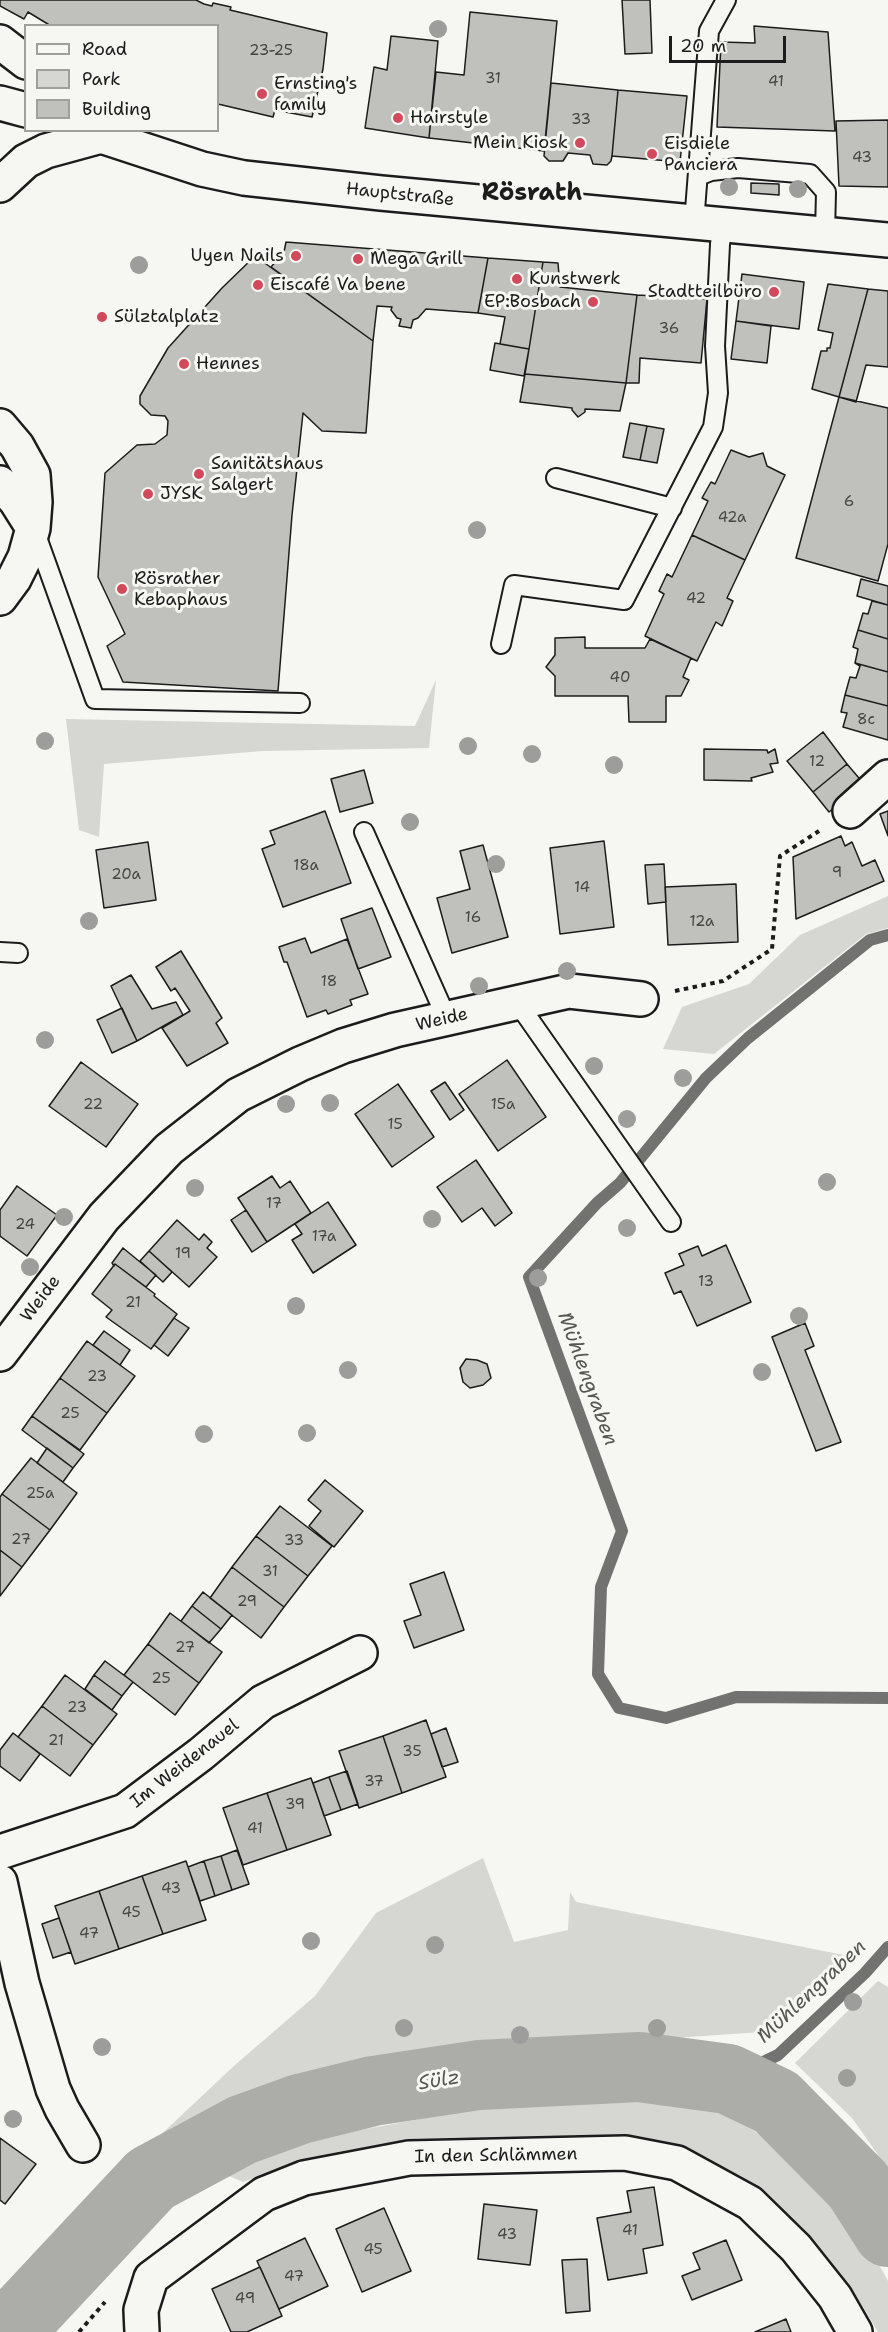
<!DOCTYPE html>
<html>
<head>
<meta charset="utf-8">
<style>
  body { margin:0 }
  #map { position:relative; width:888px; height:2332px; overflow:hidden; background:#f6f6f2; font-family:"Shantell Sans",sans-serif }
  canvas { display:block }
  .legend { position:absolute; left:24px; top:24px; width:195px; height:108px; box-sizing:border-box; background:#f6f6f2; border:2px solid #9f9f9c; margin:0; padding:8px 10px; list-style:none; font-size:18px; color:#1c1c1c }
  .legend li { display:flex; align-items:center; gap:12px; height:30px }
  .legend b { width:30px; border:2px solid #9f9f9c }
  .scale { position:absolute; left:669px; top:36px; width:117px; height:27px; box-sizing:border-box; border:3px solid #1c1c1c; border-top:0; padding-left:8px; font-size:18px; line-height:21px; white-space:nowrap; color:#1c1c1c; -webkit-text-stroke:4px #f6f6f2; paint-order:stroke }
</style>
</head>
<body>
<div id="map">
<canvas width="888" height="2332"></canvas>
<ul class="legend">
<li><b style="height:8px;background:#f6f6f2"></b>Road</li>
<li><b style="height:16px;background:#d6d6d2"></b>Park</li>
<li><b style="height:16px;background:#c0c0bd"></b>Building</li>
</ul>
<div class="scale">20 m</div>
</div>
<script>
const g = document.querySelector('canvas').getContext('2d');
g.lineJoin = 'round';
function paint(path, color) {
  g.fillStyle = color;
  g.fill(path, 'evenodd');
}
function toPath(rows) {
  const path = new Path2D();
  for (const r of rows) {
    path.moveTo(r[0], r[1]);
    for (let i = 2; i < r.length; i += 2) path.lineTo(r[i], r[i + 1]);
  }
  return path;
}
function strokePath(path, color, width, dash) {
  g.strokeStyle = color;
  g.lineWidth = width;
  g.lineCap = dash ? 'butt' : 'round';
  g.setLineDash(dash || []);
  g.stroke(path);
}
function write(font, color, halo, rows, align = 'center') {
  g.font = font + ' "Shantell Sans",sans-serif';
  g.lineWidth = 6;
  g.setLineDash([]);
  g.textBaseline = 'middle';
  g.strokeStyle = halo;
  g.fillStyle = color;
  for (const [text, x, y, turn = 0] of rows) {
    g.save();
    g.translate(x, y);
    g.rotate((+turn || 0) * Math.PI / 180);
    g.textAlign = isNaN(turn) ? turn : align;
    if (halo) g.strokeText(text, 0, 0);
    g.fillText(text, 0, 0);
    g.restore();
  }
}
paint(toPath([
  [436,680,429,748,263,751,104,764,99,837,79,830,66,719,415,726],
  [888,896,888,928,866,934,714,1054,663,1049,682,1007,749,984,800,935],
  [483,1858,514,1942,568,1930,570,1892,576,1902,849,1956,777,2031,466,2052,306,2078,179,2152,153,2142,235,2065,315,1996,376,1913],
  [878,1981,888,1987,888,2169,852,2118,795,2063],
  [606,2095,708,2099,801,2163,873,2254,888,2281,888,2332,878,2332,851,2287,752,2185,681,2147,404,2143,307,2159,243,2182,218,2171,306,2140,485,2107]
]), '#d6d6d2');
strokePath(toPath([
  [888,935,870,940,748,1038,706,1078,620,1183,597,1203,529,1277,622,1531,601,1587,598,1674,619,1708,666,1718,736,1697,888,1698],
  [728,2079,778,2055,865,1973,888,1947]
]), '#727271', 12);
strokePath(toPath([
  [8,2332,151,2179,242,2130,300,2109,373,2091,479,2075,639,2067,728,2079,776,2102,858,2185,888,2232]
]), '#acaca9', 70);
const building = toPath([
  [0,0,196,0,204,4,212,6,213,3,231,7,230,10,327,33,323,69,312,117,275,110,273,117,218,104,218,26,51,26,28,12,24,19,0,6,0,0],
  [622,0,650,0,652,53,625,54,622,0],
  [470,12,557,21,544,151,429,138,436,72,464,75,470,12],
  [754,26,828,32,835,131,717,127,721,42,755,43,754,26],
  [391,36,438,41,429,138,365,128,374,67,387,70,391,36],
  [551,83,618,90,612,156,611,161,607,165,593,164,590,155,568,153,563,161,549,161,544,156,551,83],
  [618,90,687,96,680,162,612,156,618,90],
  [888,120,888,187,839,186,836,121,888,120],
  [751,183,779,184,779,195,751,193,751,183],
  [286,242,488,258,478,313,426,309,418,318,413,320,411,328,399,326,401,319,397,318,391,310,392,307,377,306,373,341,271,267,284,252,286,242],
  [255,256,373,341,366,433,322,431,303,413,292,515,278,691,123,682,107,646,125,634,98,577,105,473,137,445,155,444,167,435,168,421,165,416,151,415,140,404,140,396,168,348,222,288,255,256],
  [488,258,543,262,529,349,500,344,505,317,478,313,488,258],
  [543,262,558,263,560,287,637,295,626,383,525,374,543,262],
  [742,274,804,282,799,329,736,321,742,274],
  [828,284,868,289,839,397,812,389,821,351,827,351,827,348,830,348,833,333,818,330,828,284],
  [868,289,888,291,888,367,866,365,856,402,839,397,868,289],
  [637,295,707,299,701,363,640,358,639,383,626,383,637,295],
  [736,321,771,326,767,363,731,359,736,321],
  [495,343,529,349,524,376,490,370,495,343],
  [525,374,626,383,620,411,585,409,585,412,578,417,572,410,572,408,520,402,525,374],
  [839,397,888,408,888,544,878,581,796,558,839,397],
  [630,423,647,426,640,460,623,457,630,423],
  [647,426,664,429,657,463,640,460,647,426],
  [731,450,749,457,763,453,767,466,785,475,745,560,692,535,708,501,702,498,711,482,715,484,731,450],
  [692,535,745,560,727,598,733,601,722,626,716,622,697,661,645,636,664,594,659,591,667,574,672,577,692,535],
  [861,579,888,586,888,605,857,596,861,579],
  [872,601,888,605,888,639,858,630,863,613,868,614,872,601],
  [858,630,888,639,888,672,855,663,858,649,853,647,858,630],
  [585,637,585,648,645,648,650,639,691,658,683,677,689,680,681,696,666,696,666,722,629,722,628,696,555,696,555,676,546,667,555,655,555,638,585,637],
  [855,663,888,672,888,706,845,695,850,677,856,678,860,666,855,663],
  [845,695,888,706,888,740,843,727,847,713,841,712,845,695],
  [823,732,847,764,813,792,787,761,823,732],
  [704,749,767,750,768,753,775,749,778,763,770,764,773,772,751,778,752,781,704,780,704,749],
  [847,764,864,784,829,812,813,792,847,764],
  [364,770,373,803,340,812,331,779,364,770],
  [325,811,351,883,283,907,262,849,275,844,270,831,325,811],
  [888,811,888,836,880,814,888,811],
  [841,836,845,846,852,842,862,866,875,860,884,881,796,919,793,857,841,836],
  [604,841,614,927,560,934,550,848,604,841],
  [148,842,156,900,104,908,96,850,148,842],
  [483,845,508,937,452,953,437,898,470,889,460,851,483,845],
  [664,864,666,902,648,904,645,865,664,864],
  [736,884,738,942,668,945,665,887,736,884],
  [372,908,391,957,358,969,341,919,372,908],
  [305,938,311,953,347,939,368,994,350,1000,352,1005,328,1014,326,1010,307,1017,287,962,284,962,279,947,305,938],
  [181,951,222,1018,216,1023,228,1043,187,1066,162,1028,190,1011,175,988,171,991,156,967,181,951],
  [131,975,152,1009,176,1002,183,1015,137,1041,111,986,131,975],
  [122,1008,137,1041,112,1053,97,1020,122,1008],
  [507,1060,546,1117,498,1151,459,1094,507,1060],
  [81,1062,138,1104,106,1147,49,1106,81,1062],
  [445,1082,464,1110,450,1120,431,1091,445,1082],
  [398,1084,434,1137,392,1167,355,1114,398,1084],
  [476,1160,512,1213,495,1226,482,1208,462,1222,437,1187,476,1160],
  [272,1176,280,1188,290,1181,311,1213,267,1242,238,1198,272,1176],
  [17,1186,57,1215,27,1256,0,1236,0,1210,17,1186],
  [328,1202,356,1245,313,1273,292,1240,302,1234,295,1224,328,1202],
  [246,1210,267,1242,252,1252,231,1220,246,1210],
  [177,1220,199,1240,204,1234,212,1242,207,1248,217,1257,189,1287,149,1251,177,1220],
  [726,1245,751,1302,697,1326,681,1291,674,1294,665,1273,684,1265,679,1254,698,1246,702,1256,726,1245],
  [123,1248,156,1275,146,1287,115,1264,114,1266,112,1263,123,1248],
  [149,1251,172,1272,163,1282,140,1261,149,1251],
  [115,1264,155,1294,154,1296,177,1314,151,1349,106,1317,112,1310,92,1294,115,1264],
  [174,1318,189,1328,168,1356,154,1345,174,1318],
  [805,1323,814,1346,805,1350,841,1442,816,1451,772,1337,805,1323],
  [104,1331,130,1350,120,1365,93,1345,104,1331],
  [87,1341,135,1376,107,1413,60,1378,87,1341],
  [466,1359,477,1360,487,1364,491,1378,483,1385,470,1388,463,1382,460,1368,466,1359],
  [60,1378,107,1413,80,1450,32,1416,60,1378],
  [32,1416,84,1454,73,1468,22,1430,32,1416],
  [47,1448,73,1468,63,1482,37,1463,47,1448],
  [31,1458,77,1493,50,1530,2,1494,31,1458],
  [325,1480,363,1511,334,1547,309,1526,321,1511,308,1500,325,1480],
  [2,1494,50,1530,22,1567,0,1550,0,1497,2,1494],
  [280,1506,332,1546,308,1576,256,1536,280,1506],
  [256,1536,308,1576,284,1607,232,1567,256,1536],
  [0,1550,22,1567,0,1596,0,1550],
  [232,1567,284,1607,261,1638,210,1598,232,1567],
  [444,1572,464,1630,414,1648,404,1621,421,1615,410,1584,444,1572],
  [203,1592,232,1615,221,1629,192,1606,203,1592],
  [192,1606,221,1629,209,1643,181,1621,192,1606],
  [170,1613,222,1652,199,1683,148,1644,170,1613],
  [148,1644,199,1683,175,1715,124,1675,148,1644],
  [105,1661,133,1682,122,1696,94,1675,105,1661],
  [65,1675,117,1714,93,1745,42,1706,65,1675],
  [94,1675,122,1696,112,1710,85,1689,94,1675],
  [42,1706,93,1745,70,1776,18,1737,42,1706],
  [426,1720,446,1777,402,1793,383,1736,426,1720],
  [446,1728,458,1762,442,1767,431,1734,446,1728],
  [13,1733,40,1754,20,1781,0,1766,0,1750,13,1733],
  [383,1736,402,1793,359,1808,339,1751,383,1736],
  [347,1771,358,1804,341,1810,329,1777,347,1771],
  [329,1777,341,1810,324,1816,313,1783,329,1777],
  [311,1778,331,1835,287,1850,267,1793,311,1778],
  [267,1793,287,1850,243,1865,223,1808,267,1793],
  [237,1850,249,1884,232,1890,221,1856,237,1850],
  [221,1856,232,1890,215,1896,204,1861,221,1856],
  [186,1861,206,1920,163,1934,142,1876,186,1861],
  [204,1861,215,1896,200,1901,188,1867,204,1861],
  [142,1876,163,1934,119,1949,99,1891,142,1876],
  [99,1891,119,1949,75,1964,55,1906,99,1891],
  [59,1918,71,1952,53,1958,42,1924,59,1918],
  [0,2138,36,2164,5,2204,0,2200,0,2138],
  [654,2187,663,2245,643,2249,647,2273,608,2280,597,2218,631,2212,627,2191,654,2187],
  [484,2204,537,2210,530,2265,478,2259,484,2204],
  [384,2208,411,2271,362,2292,336,2229,384,2208],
  [305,2238,328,2286,279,2309,257,2261,305,2238],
  [726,2240,742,2280,692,2300,682,2276,700,2269,693,2253,726,2240],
  [587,2259,590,2311,566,2313,562,2260,587,2259],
  [260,2267,282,2316,247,2332,231,2332,212,2289,260,2267],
  [786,2319,791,2332,755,2332,786,2319]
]);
paint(building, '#c0c0bd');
strokePath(building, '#1c1c1c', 1.5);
const service = toPath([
  [698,176,711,171,738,168,810,174,826,192,825,233],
  [694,223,709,31,726,0],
  [556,478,672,508],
  [35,532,95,699,300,703],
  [501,644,514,585,624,600,713,427,718,393,715,346,720,244,723,226],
  [364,832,447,1019],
  [0,952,18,953],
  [517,1002,671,1222]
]);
const minor = toPath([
  [0,426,17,446,33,475,35,502,33,528,25,557,14,579,0,598],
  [0,483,16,501,33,528],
  [850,811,888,777],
  [0,1354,104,1217,169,1149,238,1095,300,1064,343,1046,395,1030,569,991,641,999],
  [0,1852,125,1811,201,1754,263,1702,360,1653],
  [0,1882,22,1983,53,2089,62,2109,83,2145],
  [142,2332,141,2310,151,2278,264,2194,304,2178,409,2158,625,2153,677,2163,750,2203,796,2248,835,2297,855,2332]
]);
const secondary = toPath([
  [0,42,26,62],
  [0,103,26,110],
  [83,130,202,169,244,178,381,193,888,240],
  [0,185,26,161,46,151,101,136]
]);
strokePath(service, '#1c1c1c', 22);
strokePath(minor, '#1c1c1c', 38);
strokePath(secondary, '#1c1c1c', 38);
strokePath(toPath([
  [675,991,723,981,772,949,780,856,819,831],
  [79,2332,105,2302]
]), '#1c1c1c', 4, [4.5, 4.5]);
strokePath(service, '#f6f6f2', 18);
strokePath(minor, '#f6f6f2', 33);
strokePath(secondary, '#f6f6f2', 33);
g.fillStyle = '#9d9d9b';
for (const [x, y] of [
  [438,29],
  [729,187],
  [798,189],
  [139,265],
  [477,530],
  [45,741],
  [468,746],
  [532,754],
  [614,765],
  [410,822],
  [496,864],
  [89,921],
  [567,971],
  [479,986],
  [45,1040],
  [594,1066],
  [683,1078],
  [330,1103],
  [286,1104],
  [627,1119],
  [827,1182],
  [195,1188],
  [64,1217],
  [432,1219],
  [627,1228],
  [30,1267],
  [538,1278],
  [296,1306],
  [799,1316],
  [348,1370],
  [762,1372],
  [307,1433],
  [204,1434],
  [311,1941],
  [435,1945],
  [853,2002],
  [404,2028],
  [657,2028],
  [520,2035],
  [102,2047],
  [847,2078],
  [13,2119]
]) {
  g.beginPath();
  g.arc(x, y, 9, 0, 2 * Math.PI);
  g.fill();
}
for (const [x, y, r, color] of [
  [262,94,6,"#d1495b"],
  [398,118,6,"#d1495b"],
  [580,143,6,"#d1495b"],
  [652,154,6,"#d1495b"],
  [296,256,6,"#d1495b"],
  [358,259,6,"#d1495b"],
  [517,279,6,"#d1495b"],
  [258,285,6,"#d1495b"],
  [774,292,6,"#d1495b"],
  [593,302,6,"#d1495b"],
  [102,317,6,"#d1495b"],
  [184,364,6,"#d1495b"],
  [199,474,6,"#d1495b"],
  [148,494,6,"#d1495b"],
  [122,589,6,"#d1495b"]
]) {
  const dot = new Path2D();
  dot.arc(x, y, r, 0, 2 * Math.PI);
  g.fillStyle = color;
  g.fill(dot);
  strokePath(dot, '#f6f6f2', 2);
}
write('15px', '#454544', null, [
  ["23-25",271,51],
  ["31",493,79],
  ["41",776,82],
  ["33",581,120],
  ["43",862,158],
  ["36",669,329],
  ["6",849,502],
  ["42a",732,518],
  ["42",696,599],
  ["40",620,678],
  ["8c",866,720],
  ["12",817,762],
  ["18a",306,866],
  ["9",837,873],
  ["20a",126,875],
  ["14",582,888],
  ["16",473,918],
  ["12a",702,922],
  ["18",329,982],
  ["22",93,1105],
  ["15a",503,1105],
  ["15",395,1125],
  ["17",274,1204],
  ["24",25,1225],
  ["17a",324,1237],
  ["19",183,1254],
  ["13",706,1282],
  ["21",133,1303],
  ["23",97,1377],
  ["25",70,1414],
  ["25a",40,1494],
  ["27",21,1540],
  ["33",294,1541],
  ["31",270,1572],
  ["29",247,1602],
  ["27",185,1648],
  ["25",161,1679],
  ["23",77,1708],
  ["21",56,1741],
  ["35",412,1752],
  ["37",374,1782],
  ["39",295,1805],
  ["41",255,1829],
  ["43",171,1889],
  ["45",131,1913],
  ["47",89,1934],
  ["41",630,2231],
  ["43",507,2235],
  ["45",373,2250],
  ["47",294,2277],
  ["49",245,2299]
]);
write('18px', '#1c1c1c', '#f6f6f2', [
  ["Ernsting's",274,84],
  ["family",274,105],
  ["Hairstyle",410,118],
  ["Mein Kiosk",568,143,"right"],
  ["Eisdiele",664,144],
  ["Panciera",664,165],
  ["Uyen Nails",284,256,"right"],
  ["Mega Grill",370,259],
  ["Kunstwerk",529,279],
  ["Eiscafé Va bene",270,285],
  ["Stadtteilbüro",762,292,"right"],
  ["EP:Bosbach",581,302,"right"],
  ["Sülztalplatz",114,317],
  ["Hennes",196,364],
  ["Sanitätshaus",211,464],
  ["Salgert",211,485],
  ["JYSK",160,494],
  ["Rösrather",134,579],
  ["Kebaphaus",134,600]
], 'left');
write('18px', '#1c1c1c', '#f6f6f2', [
  ["Hauptstraße",400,195,6],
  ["Weide",442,1020,-13],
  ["Weide",41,1299,-53],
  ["Im Weidenauel",185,1764,-38],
  ["In den Schlämmen",496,2156,-1]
]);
write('italic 20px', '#565654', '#f6f6f2', [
  ["Mühlengraben",587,1379,70],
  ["Mühlengraben",812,1992,-43],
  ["Sülz",439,2081,-9]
]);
write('bold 24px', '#1c1c1c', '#f6f6f2', [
  ["Rösrath",532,194]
]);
</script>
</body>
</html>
